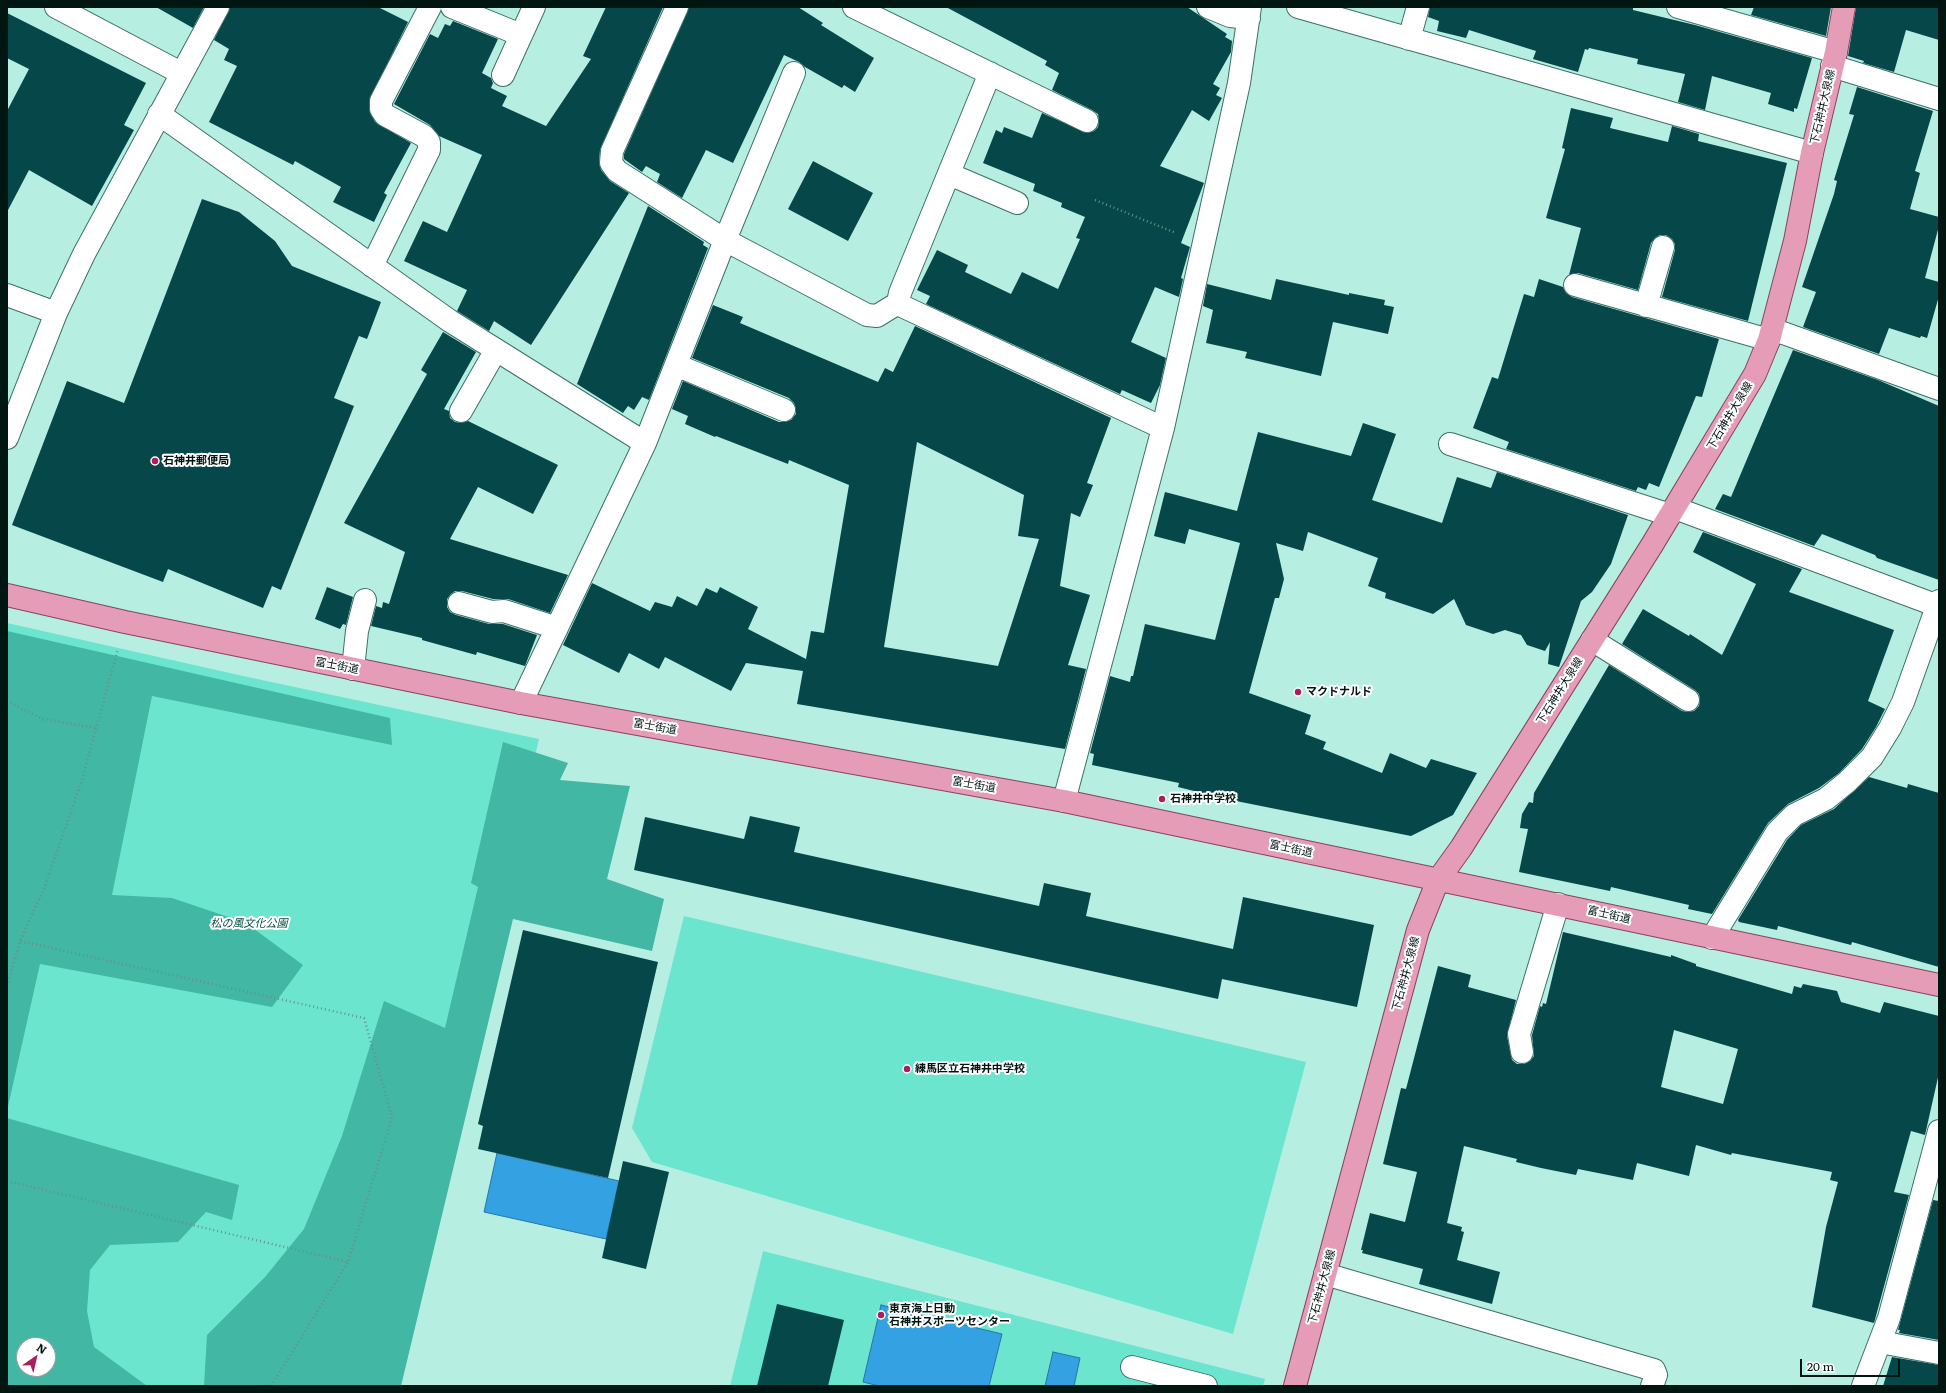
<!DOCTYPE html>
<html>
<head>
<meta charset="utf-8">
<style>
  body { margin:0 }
  #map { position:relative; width:1946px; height:1393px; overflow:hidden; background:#b6eee2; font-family:Literata,serif }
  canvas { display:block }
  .frame { position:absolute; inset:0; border:8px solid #011511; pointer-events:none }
  .north { position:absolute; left:16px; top:1337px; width:40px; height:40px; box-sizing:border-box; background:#fff; border:1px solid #99a1a0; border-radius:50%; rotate:34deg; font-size:11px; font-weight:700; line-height:16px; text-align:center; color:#011511 }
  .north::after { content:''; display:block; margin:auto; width:14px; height:18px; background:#ab1e5d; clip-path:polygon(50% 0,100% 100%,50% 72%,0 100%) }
  .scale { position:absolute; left:1800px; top:1359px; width:100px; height:18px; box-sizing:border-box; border:2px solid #011511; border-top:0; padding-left:5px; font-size:12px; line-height:14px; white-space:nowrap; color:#011511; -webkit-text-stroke:3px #fff; paint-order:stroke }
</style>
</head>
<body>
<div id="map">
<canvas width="1946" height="1393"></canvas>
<div class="frame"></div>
<div class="north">N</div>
<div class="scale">20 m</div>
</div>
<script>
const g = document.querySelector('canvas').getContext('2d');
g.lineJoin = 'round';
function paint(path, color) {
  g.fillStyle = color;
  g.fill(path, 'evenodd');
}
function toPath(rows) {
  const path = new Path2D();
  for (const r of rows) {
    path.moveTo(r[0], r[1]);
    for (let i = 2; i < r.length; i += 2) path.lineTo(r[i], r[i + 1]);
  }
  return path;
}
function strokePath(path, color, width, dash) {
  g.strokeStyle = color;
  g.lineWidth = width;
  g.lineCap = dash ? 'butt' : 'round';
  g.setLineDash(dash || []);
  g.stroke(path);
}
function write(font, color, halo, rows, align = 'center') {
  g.font = font + ' Literata,"Noto Sans JP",serif';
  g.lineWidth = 4;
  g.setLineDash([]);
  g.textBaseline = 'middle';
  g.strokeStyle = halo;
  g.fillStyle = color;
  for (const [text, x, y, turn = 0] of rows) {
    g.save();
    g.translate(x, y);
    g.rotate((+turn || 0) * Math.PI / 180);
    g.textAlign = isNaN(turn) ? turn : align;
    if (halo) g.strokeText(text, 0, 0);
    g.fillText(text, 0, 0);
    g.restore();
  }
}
paint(toPath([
  [7,623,243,676,539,739,391,1386,7,1386],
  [24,1345,48,1345,48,1369,24,1369],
  [684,916,1306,1062,1233,1334,652,1162,632,1128],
  [763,1251,1265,1379,1263,1386,730,1386]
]), '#6ce5cf');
paint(toPath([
  [7,631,390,718,392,745,152,696,112,895,172,898,246,923,303,965,272,1007,40,964,7,1111],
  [503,742,568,763,560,780,630,786,607,879,664,899,652,951,513,919,401,1386,204,1386,207,1335,265,1277,304,1229,342,1136,384,1001,445,1028,478,887,471,883],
  [7,1118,239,1185,232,1220,206,1212,178,1242,110,1245,90,1270,87,1311,94,1347,147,1386,7,1386],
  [24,1345,48,1345,48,1369,24,1369]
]), '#41b7a4');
const water = toPath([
  [497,1153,619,1181,606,1239,484,1212,497,1153],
  [881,1305,1002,1334,989,1386,879,1386,863,1382,881,1305],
  [1053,1352,1080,1358,1074,1386,1045,1386,1053,1352]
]);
paint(water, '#34a1e3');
strokePath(water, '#2577a4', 1);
paint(toPath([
  [156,7,204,7,193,28],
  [230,7,378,7,408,22,369,101,369,109,375,122,411,143,384,193,387,195,374,222,333,202,341,187,295,161,293,165,209,122,237,66,224,60,229,49,214,40],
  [606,7,663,7,600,150,599,162,601,170,610,181,629,193,531,345,494,321,489,331,457,311,467,290,404,261,423,221,447,232,482,155,439,136,430,125,394,104,430,34,438,38,445,24,450,26,453,21,498,39,482,73,491,78,493,83,491,88,507,96,502,106,546,126,591,59,583,56],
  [689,7,798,7,823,23,821,25,874,58,855,92,844,85,842,88,805,67,799,62,784,55,733,163,706,150,682,198,657,182,660,174,646,166,642,172,624,159,624,154],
  [946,7,1187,7,1227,34,1225,37,1232,41,1231,52,1213,84,1220,88,1216,95,1222,98,1209,121,1192,110,1160,166,1204,183,1181,243,1190,247,1181,278,1183,279,1179,297,1155,287,1131,342,1166,358,1160,385,1151,403,1122,390,1120,394,926,304,930,296,917,290,937,250,968,265,965,272,1011,294,1022,272,1058,289,1080,239,1076,238,1085,217,1061,207,1062,203,1033,191,1035,184,983,163,996,130,1002,133,1004,127,1032,138,1042,113,1087,133,1094,131,1098,127,1099,121,1098,114,1092,110,1052,90,1059,73,1045,65,1047,61],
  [1430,7,1633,7,1633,10,1695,25,1812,58,1797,109,1794,108,1794,112,1768,104,1771,93,1712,76,1705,110,1678,102,1685,74,1637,64,1638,59,1589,48,1588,50,1585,49,1578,72,1533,59,1536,51,1469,30,1466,38,1437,31,1439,21,1428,17],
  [1754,7,1831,7,1826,36,1751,15],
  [1856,7,1939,7,1939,40,1906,30,1894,72,1863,63,1864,61,1848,56],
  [7,13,146,83,124,125,134,130,92,206,29,170,7,212,7,111,29,69,7,58],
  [1857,87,1933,111,1915,171,1920,173,1910,209,1939,217,1939,226,1925,278,1939,282,1939,296,1927,338,1921,336,1920,338,1889,328,1879,354,1803,327,1816,292,1802,287,1834,194,1837,181,1834,180,1854,115,1849,114],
  [1571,108,1613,118,1610,128,1668,142,1672,126,1699,134,1698,141,1787,163,1748,321,1662,297,1675,250,1675,244,1672,239,1666,235,1660,235,1655,238,1651,243,1638,290,1578,273,1569,275,1581,228,1546,218,1565,149,1562,148],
  [813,161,873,193,848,241,788,209],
  [202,199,239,212,275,241,292,266,381,302,367,339,359,336,334,398,354,406,281,590,272,586,263,608,168,569,163,582,12,525,67,381,124,403],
  [648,206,704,242,703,245,708,248,649,400,642,397,634,410,628,406,623,413,577,384],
  [1276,279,1349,295,1349,293,1385,300,1384,305,1394,307,1388,334,1333,322,1321,376,1245,358,1247,352,1206,343,1213,310,1203,306,1207,284,1271,300],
  [1539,279,1563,287,1566,293,1572,297,1719,339,1702,397,1696,396,1659,487,1649,483,1646,490,1638,487,1636,491,1506,449,1509,442,1473,428,1492,377,1498,379,1524,294,1534,297],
  [713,305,743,317,740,323,878,382,885,368,893,372,915,326,1111,418,1087,483,1093,485,1080,517,1071,513,1060,586,1090,595,1068,665,1086,669,1065,749,797,704,803,671,746,663,731,691,665,657,659,669,629,653,619,673,563,645,592,583,650,611,655,602,672,607,677,596,697,606,706,588,717,593,720,587,758,607,748,629,806,659,811,631,824,633,849,485,789,460,788,464,716,436,715,437,685,424,688,416,672,409,683,381,779,422,785,422,791,420,796,414,796,409,794,403,789,398,692,358],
  [917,442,1024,495,1018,536,1039,539,998,666,884,647],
  [443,332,476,352,444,409,449,411,450,418,455,422,461,423,468,421,558,465,533,514,478,487,450,539,568,575,550,613,508,599,493,599,462,591,455,591,451,594,447,599,447,607,450,612,456,615,489,624,503,624,537,635,525,666,477,652,476,655,422,640,422,638,371,626,376,606,382,608,383,602,389,604,405,552,344,523,427,374,421,370],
  [1793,350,1878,380,1939,406,1939,580,1877,558,1875,555,1822,534,1814,546,1715,509,1723,494,1731,497],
  [1363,423,1396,434,1372,500,1442,523,1457,477,1491,488,1497,472,1628,515,1611,564,1592,592,1581,601,1559,667,1548,664,1550,642,1545,651,1527,645,1521,635,1505,630,1493,634,1466,625,1454,599,1433,614,1385,598,1386,593,1368,586,1378,558,1308,532,1303,551,1276,543,1284,579,1279,598,1275,598,1249,693,1311,715,1305,734,1326,742,1323,749,1382,773,1390,753,1426,768,1431,759,1477,773,1453,815,1411,836,1226,799,1178,787,1179,783,1092,765,1094,754,1090,753,1110,676,1130,682,1131,676,1133,676,1145,624,1215,640,1240,543,1189,529,1185,544,1154,536,1165,492,1237,511,1258,432,1351,456],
  [1703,532,1802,569,1789,592,1894,630,1868,701,1885,709,1876,727,1862,749,1839,773,1819,788,1788,804,1768,823,1712,914,1688,909,1689,905,1611,887,1610,891,1519,872,1528,829,1520,828,1522,814,1529,802,1533,803,1534,793,1609,665,1682,711,1687,712,1694,711,1699,706,1700,700,1699,694,1695,690,1622,644,1643,609,1689,636,1690,634,1722,655,1756,584,1693,552],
  [327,587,353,597,346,625,343,624,340,629,315,619],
  [1869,777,1907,788,1908,784,1939,793,1939,967,1852,942,1851,945,1778,926,1777,930,1739,922,1738,920,1787,840,1801,825,1834,809],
  [750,816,800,827,794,852,1039,906,1044,883,1091,893,1086,916,1233,949,1243,897,1374,925,1357,1007,1222,979,1218,999,634,870,645,817,744,839],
  [523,930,658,962,608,1178,478,1149,483,1126,478,1124],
  [1563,932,1671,957,1671,955,1696,964,1696,966,1792,994,1794,986,1801,988,1803,984,1837,991,1841,1002,1880,1013,1884,1002,1939,1016,1939,1073,1925,1135,1911,1131,1894,1192,1909,1195,1874,1323,1812,1307,1826,1227,1838,1182,1830,1180,1832,1172,1732,1153,1731,1155,1696,1145,1689,1176,1637,1163,1633,1180,1578,1169,1576,1175,1541,1168,1516,1162,1517,1159,1464,1146,1447,1223,1462,1227,1461,1231,1464,1232,1457,1260,1500,1272,1492,1304,1419,1284,1423,1269,1362,1253,1363,1250,1361,1250,1370,1213,1405,1222,1417,1172,1383,1164,1401,1088,1406,1089,1438,966,1471,975,1468,987,1516,1000,1507,1036,1512,1060,1517,1064,1524,1064,1530,1061,1534,1056,1532,1035,1540,1006,1542,1007,1543,1003,1546,1004],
  [1674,1030,1738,1049,1723,1104,1661,1087],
  [623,1161,669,1172,646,1269,602,1258],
  [1933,1200,1939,1201,1939,1340,1899,1333,1900,1330,1898,1330],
  [777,1304,844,1320,828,1386,757,1386],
  [1892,1357,1939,1365,1939,1386,1883,1386]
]), '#06474a');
const minor = toPath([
  [56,7,181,73],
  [452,7,521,35],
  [677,7,612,151,611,163,617,171,725,240,867,315,877,316,898,303,900,293,990,73],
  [854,7,1087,121],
  [1208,7,1230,16,1249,18],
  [1298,7,1812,153],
  [1678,7,1836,52],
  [1409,39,1418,7],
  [1832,66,1939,99],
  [503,75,534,7],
  [159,114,450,321,645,443],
  [949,174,1017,203],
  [372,266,429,150,429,142,424,136,385,115,381,109,381,101,430,7],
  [1575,285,1769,340],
  [7,295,56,313],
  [898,303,904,307,1163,428],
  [1646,306,1663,247],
  [1772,329,1939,389],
  [676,365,784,410],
  [461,411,496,350],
  [7,438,56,313,84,254,218,7],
  [1450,444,1670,515],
  [1675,508,1938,606],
  [459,603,492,612,504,611,557,628],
  [1592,640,1688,700],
  [353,669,357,631,365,600],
  [521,703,645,443,725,240,794,73],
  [1064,801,1163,428,1239,83,1250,7],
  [1712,938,1777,832,1794,815,1826,799,1847,782,1872,757,1890,728,1903,702,1939,601],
  [1522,1052,1519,1034,1558,904],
  [1325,1274,1654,1370,1656,1375,1652,1386],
  [1880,1342,1939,1353],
  [1132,1367,1206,1386],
  [1863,1386,1889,1318,1939,1131]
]);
const major = toPath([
  [7,595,125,622,521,703,1064,801,1939,985],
  [1295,1386,1418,930,1438,880,1461,848,1652,545,1755,374,1769,340,1795,241,1812,153,1836,52,1844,7]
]);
strokePath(minor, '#3c7167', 24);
strokePath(major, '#8a435e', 24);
strokePath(toPath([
  [1095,200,1176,233],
  [7,701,43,719,97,728],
  [7,986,20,941,45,886,82,780,118,649],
  [7,1181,348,1262,392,1117,364,1018,20,941],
  [271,1386,348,1262]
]), '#699189', 2.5, [1, 3]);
strokePath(minor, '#fff', 22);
strokePath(major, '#e59db7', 22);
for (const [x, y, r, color] of [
  [155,461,4,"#ab1e5d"],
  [1298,692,4,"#ab1e5d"],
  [1162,799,4,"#ab1e5d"],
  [907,1069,4,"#ab1e5d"],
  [881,1315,4,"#ab1e5d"]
]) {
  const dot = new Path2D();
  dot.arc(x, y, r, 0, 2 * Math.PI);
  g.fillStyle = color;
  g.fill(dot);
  strokePath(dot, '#fff', 1.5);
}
write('11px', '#011511', '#fff', [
  ["下石神井大泉線",1823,107,-77],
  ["下石神井大泉線",1730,416,-59],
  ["富士街道",337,666,11],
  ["下石神井大泉線",1560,691,-58],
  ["富士街道",655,727,10],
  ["富士街道",974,785,10],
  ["富士街道",1291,849,12],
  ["富士街道",1609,915,13],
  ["下石神井大泉線",1406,974,-75],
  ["下石神井大泉線",1322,1287,-75]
]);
write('bold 11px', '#011511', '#fff', [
  ["石神井郵便局",163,461],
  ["マクドナルド",1306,692],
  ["石神井中学校",1170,799],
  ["練馬区立石神井中学校",915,1069],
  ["東京海上日動",889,1309],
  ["石神井スポーツセンター",889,1322]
], 'left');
write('italic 11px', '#084f45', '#fff', [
  ["松の風文化公園",249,924]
]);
</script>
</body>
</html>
